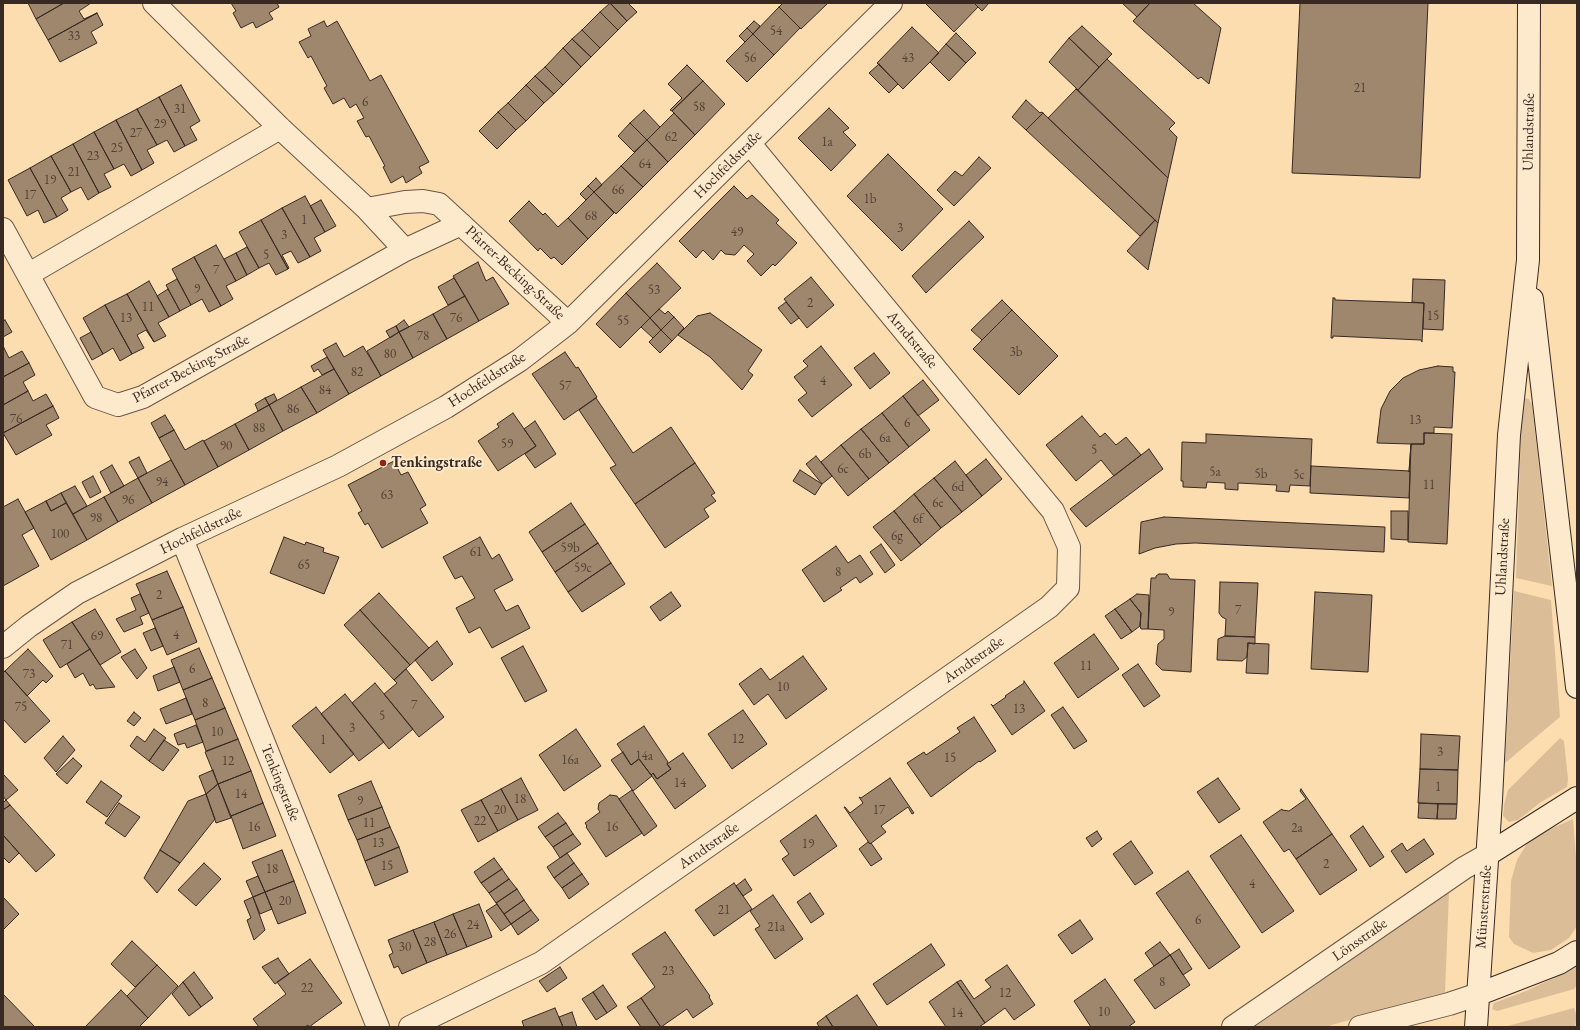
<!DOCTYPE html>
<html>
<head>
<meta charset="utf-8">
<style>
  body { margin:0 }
  #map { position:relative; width:1580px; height:1030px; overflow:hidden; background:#fcddb0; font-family:"EB Garamond",serif }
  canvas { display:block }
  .frame { position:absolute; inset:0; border:4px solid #382923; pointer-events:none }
</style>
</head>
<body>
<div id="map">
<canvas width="1580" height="1030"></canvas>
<div class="frame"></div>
</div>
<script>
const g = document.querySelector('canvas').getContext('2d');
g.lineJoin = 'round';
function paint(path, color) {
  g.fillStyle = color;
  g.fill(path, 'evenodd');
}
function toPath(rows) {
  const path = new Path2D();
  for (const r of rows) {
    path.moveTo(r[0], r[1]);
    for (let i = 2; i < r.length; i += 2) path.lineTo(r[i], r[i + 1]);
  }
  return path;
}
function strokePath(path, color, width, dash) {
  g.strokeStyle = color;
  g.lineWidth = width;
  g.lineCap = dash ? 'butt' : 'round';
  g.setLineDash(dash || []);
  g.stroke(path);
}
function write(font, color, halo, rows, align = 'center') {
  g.font = font + ' "EB Garamond",serif';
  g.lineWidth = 4;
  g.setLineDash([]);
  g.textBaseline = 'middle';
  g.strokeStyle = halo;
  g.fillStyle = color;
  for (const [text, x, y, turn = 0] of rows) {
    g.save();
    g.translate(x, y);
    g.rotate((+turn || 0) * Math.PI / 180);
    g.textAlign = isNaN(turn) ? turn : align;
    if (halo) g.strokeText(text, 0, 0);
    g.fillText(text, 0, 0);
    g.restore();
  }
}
paint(toPath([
  [1525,398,1529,399,1532,404,1552,586,1516,578,1522,404],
  [1514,591,1551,600,1560,717,1505,763],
  [1560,738,1564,741,1568,779,1567,787,1541,802,1518,820,1509,822,1503,816,1504,805,1508,790],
  [1573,819,1577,870,1577,926,1569,938,1551,950,1533,953,1514,944,1509,937,1511,881,1517,860,1528,842,1546,831],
  [1449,892,1445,993,1325,1027,1255,1027,1287,1004],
  [1575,966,1577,967,1577,985,1574,989,1497,1011,1492,1009,1494,1003,1526,991,1554,978],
  [1574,1008,1577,1017,1575,1027,1504,1027]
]), '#dbbe98');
const building = toPath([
  [28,3,64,3,36,19,28,3],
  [64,3,91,3,79,11,84,19,97,13,48,40,36,19,64,3],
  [231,3,277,3,279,7,269,13,273,19,256,28,253,22,241,28,233,13,236,11,231,3],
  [610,3,628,3,637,12,627,21,610,3],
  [610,3,627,21,618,30,600,12,610,3],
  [783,3,826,3,827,4,801,29,779,7,783,3],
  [925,3,974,3,978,7,954,32,925,3],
  [974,3,989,3,982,11,974,3],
  [1122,3,1150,3,1137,17,1122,3],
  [1150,3,1193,3,1221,28,1209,84,1201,77,1198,79,1133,21,1150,3],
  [1300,3,1428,3,1420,178,1292,173,1300,3],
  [779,7,800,28,774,55,753,34,779,7],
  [600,12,618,30,600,48,582,30,600,12],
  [97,13,103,25,91,32,97,43,60,62,48,40,97,13],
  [324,21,327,27,337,21,370,81,381,75,429,162,419,167,422,173,406,183,403,176,391,183,383,167,385,166,369,136,366,137,357,121,364,118,356,104,350,108,344,98,333,104,324,88,327,86,311,56,308,58,299,42,311,36,308,29,324,21],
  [754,21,760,26,753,34,747,28,754,21],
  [1082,26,1112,54,1099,67,1069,38,1082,26],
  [912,27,939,53,903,89,877,63,912,27],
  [747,28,753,34,745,42,739,36,747,28],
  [582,30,600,48,591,57,572,39,582,30],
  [956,33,976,53,966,63,946,44,956,33],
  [753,34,774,55,747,82,726,61,753,34],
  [1069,38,1099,67,1078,90,1049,62,1069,38],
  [572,39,591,57,581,67,563,48,572,39],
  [946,44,966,63,949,81,930,62,946,44],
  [563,48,581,67,563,85,545,67,563,48],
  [1107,59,1175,123,1169,129,1177,137,1168,178,1078,90,1107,59],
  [879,64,898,84,889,93,869,73,879,64],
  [687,65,703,81,672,111,670,110,682,98,668,84,687,65],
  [545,67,563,85,554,94,535,76,545,67],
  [535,76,554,94,544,103,526,85,535,76],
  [703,81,725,104,695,135,672,111,703,81],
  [181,85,200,121,190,127,197,140,185,146,159,97,181,85],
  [526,85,544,103,526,121,508,103,526,85],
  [1076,89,1168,178,1158,223,1048,118,1076,89],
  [159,97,185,146,174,152,167,140,157,145,137,109,159,97],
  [1026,100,1040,113,1041,112,1043,113,1026,130,1012,117,1026,100],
  [508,103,526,121,516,130,498,112,508,103],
  [829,108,849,128,843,132,856,145,831,171,798,138,829,108],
  [137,109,157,145,147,150,154,163,142,170,116,120,137,109],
  [644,110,660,127,647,140,630,123,644,110],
  [498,112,516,130,497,149,479,131,498,112],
  [674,113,695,135,668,162,647,140,674,113],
  [1043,113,1155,220,1140,236,1026,130,1043,113],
  [116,120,142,170,131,176,124,164,114,169,94,132,116,120],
  [630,123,647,140,634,152,618,136,630,123],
  [94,132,114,169,104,174,111,187,99,193,73,144,94,132],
  [647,140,668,162,643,187,621,166,647,140],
  [73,144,99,193,88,200,81,187,71,192,51,156,73,144],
  [888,154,943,209,902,251,847,196,888,154],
  [51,156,71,192,61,198,68,210,57,217,30,168,51,156],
  [979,157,991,168,954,206,937,190,955,171,962,176,979,157],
  [621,166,643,187,616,214,594,192,621,166],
  [30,168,57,217,44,223,38,210,27,216,8,180,30,168],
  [596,178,602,185,594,192,588,186,596,178],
  [588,186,594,192,586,200,580,194,588,186],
  [734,186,747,199,752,195,779,220,776,223,797,243,775,266,773,264,761,276,747,261,754,254,744,245,735,255,725,254,721,250,713,260,703,250,696,258,679,241,734,186],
  [594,192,614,213,588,239,568,218,594,192],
  [305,196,325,232,314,238,321,251,310,257,282,208,305,196],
  [321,200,336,226,325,232,310,206,321,200],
  [529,201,543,215,545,213,558,227,568,218,588,239,562,265,554,257,551,259,540,248,538,251,509,221,529,201],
  [282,208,310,257,298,263,291,251,282,255,289,268,288,269,261,220,282,208],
  [261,220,288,269,276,275,269,263,259,268,239,232,261,220],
  [1155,220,1158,223,1148,270,1127,251,1155,220],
  [969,221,984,237,926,293,912,276,969,221],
  [216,245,236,281,226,286,233,299,221,306,194,257,216,245],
  [247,247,259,268,247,275,236,253,247,247],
  [236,253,247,275,236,281,224,259,236,253],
  [194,257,221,306,209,312,202,299,191,305,172,269,194,257],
  [478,262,486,281,493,277,509,304,479,321,453,276,478,262],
  [657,263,681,288,650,318,626,293,657,263],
  [811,277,834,305,807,328,784,299,811,277],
  [454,278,465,296,448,305,438,287,454,278],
  [177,279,191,305,180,311,166,285,177,279],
  [1413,279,1445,280,1443,330,1423,329,1424,303,1412,302,1413,279],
  [149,281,169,317,158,323,166,336,154,342,127,294,149,281],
  [168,289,180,311,169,317,157,296,168,289],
  [626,293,650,318,620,348,596,324,626,293],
  [127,294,154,342,146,330,137,335,144,348,132,354,105,305,127,294],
  [465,296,479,321,447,339,433,314,465,296],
  [1333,298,1335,298,1335,300,1424,303,1422,342,1421,340,1333,336,1333,338,1331,338,1333,298],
  [1002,300,1012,310,982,340,971,330,1002,300],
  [786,302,799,318,791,324,778,308,786,302],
  [105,305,132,354,120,361,113,348,103,354,83,318,105,305],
  [659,309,665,314,668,311,674,317,661,330,650,318,659,309],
  [1012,310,1058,356,1019,395,973,349,1012,310],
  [710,313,762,350,748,371,753,375,742,390,710,357,678,335,697,316,710,313],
  [433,314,447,339,413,358,399,332,433,314],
  [674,317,684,328,672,341,661,330,674,317],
  [650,318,661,330,653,338,641,327,650,318],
  [5,320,12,332,3,337,3,321,5,320],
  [404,320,409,327,399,332,396,326,404,320],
  [396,326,399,332,390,338,386,331,396,326],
  [661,330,672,341,660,353,649,342,661,330],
  [91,332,103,354,92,360,80,338,91,332],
  [399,332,413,358,381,376,367,351,399,332],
  [336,343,344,357,363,346,381,376,349,394,323,350,336,343],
  [821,346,852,385,812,417,798,400,807,393,794,377,808,366,803,361,821,346],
  [4,348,9,358,22,351,29,363,3,377,3,349,4,348],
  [565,352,576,368,578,367,597,397,564,420,532,374,565,352],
  [874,353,890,373,870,389,854,368,874,353],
  [327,357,334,369,322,375,318,369,314,372,311,366,327,357],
  [29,363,35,375,23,382,28,391,3,405,3,377,29,363],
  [1438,366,1453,367,1453,372,1455,372,1452,428,1434,427,1434,433,1424,433,1424,444,1411,444,1409,472,1411,444,1377,443,1381,409,1390,391,1403,378,1419,370,1438,366],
  [334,369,349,394,317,413,301,387,334,369],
  [923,380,939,400,918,416,903,396,923,380],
  [301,387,317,413,283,431,269,405,301,387],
  [28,391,33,401,46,394,53,406,3,433,3,405,28,391],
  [274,394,277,400,269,405,265,398,274,394],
  [903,396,930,430,909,447,882,413,903,396],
  [265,398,269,405,258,411,255,404,265,398],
  [596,398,633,453,671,427,695,463,635,504,610,468,616,465,579,410,596,398],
  [269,405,283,431,249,450,235,424,269,405],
  [53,406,59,418,46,425,52,435,16,455,3,433,53,406],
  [513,413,536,446,498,471,478,441,499,427,497,424,513,413],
  [882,413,909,447,889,463,861,429,882,413],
  [165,415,174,430,159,438,151,423,165,415],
  [1082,416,1100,437,1105,433,1116,445,1126,437,1141,455,1114,476,1101,460,1076,481,1046,445,1082,416],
  [535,421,556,454,535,468,525,454,536,446,524,429,535,421],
  [235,424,249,450,218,467,204,441,235,424],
  [861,429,889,463,869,479,841,445,861,429],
  [174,430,185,450,203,440,218,467,185,485,159,438,174,430],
  [1424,433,1452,434,1447,544,1408,542,1411,444,1424,444,1424,433],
  [1206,434,1312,439,1310,486,1290,485,1289,492,1276,491,1277,485,1238,483,1238,490,1225,489,1225,483,1207,482,1206,488,1183,487,1183,481,1181,481,1182,442,1206,443,1206,434],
  [841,445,869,479,848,496,821,462,841,445],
  [1149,449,1163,469,1086,527,1070,509,1149,449],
  [816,456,832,476,822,484,806,464,816,456],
  [139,457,147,473,138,478,129,462,139,457],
  [986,459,1002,479,982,496,966,475,986,459],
  [171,460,185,485,152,503,138,478,171,460],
  [394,461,401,475,408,472,426,505,420,509,428,523,382,548,368,523,365,525,358,513,362,511,348,485,394,461],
  [955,461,982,496,962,512,934,478,955,461],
  [695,463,715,493,711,495,716,501,704,509,709,517,665,548,635,504,695,463],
  [112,465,124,486,111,493,100,472,112,465],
  [1311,466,1410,471,1409,498,1310,493,1311,466],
  [800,470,822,484,815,495,793,481,800,470],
  [93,476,101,492,90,498,82,482,93,476],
  [138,478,152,503,118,522,104,497,138,478],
  [934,478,962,512,941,528,914,494,934,478],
  [75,486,87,506,73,514,61,493,75,486],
  [61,493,66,503,51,511,46,501,61,493],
  [914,494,941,528,921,545,894,511,914,494],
  [104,497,118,522,87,540,73,514,104,497],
  [18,499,34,528,22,535,39,566,3,586,3,507,18,499],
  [46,501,51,511,66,503,87,540,51,560,25,512,46,501],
  [571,503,585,524,542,552,529,532,571,503],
  [894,511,921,545,901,561,873,527,894,511],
  [1391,511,1408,511,1408,540,1391,539,1391,511],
  [1164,517,1385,527,1384,552,1195,543,1176,544,1155,548,1139,554,1141,522,1164,517],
  [585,524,598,543,555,572,542,552,585,524],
  [284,537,305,545,306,542,324,548,323,552,339,557,324,594,270,573,284,537],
  [480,537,492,559,499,554,513,580,494,590,506,611,518,605,530,628,492,648,480,627,469,633,456,608,475,598,462,576,455,579,443,557,480,537],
  [598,543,611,563,568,592,555,572,598,543],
  [881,544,895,565,885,573,870,552,881,544],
  [836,546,848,563,860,555,873,574,860,583,856,577,840,588,842,590,824,602,802,570,836,546],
  [611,563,625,584,582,612,568,592,611,563],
  [167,571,183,607,152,620,136,584,167,571],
  [1159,574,1167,574,1170,579,1195,580,1191,672,1162,670,1156,664,1158,644,1164,639,1164,630,1148,629,1151,578,1156,578,1156,576,1159,574],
  [1220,582,1258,583,1255,637,1225,636,1226,619,1222,617,1219,613,1220,582],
  [671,592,681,606,660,621,650,607,671,592],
  [1315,592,1372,595,1368,672,1311,669,1315,592],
  [379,593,429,648,410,665,360,610,379,593],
  [140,594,149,613,140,617,143,624,124,632,116,619,136,610,131,598,140,594],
  [1137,594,1149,595,1148,629,1141,629,1140,626,1141,613,1130,599,1137,594],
  [1130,599,1141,613,1140,626,1132,632,1115,609,1130,599],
  [183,607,197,642,167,655,152,620,183,607],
  [95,609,121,652,100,665,72,622,95,609],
  [1115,609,1132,632,1121,639,1105,616,1115,609],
  [360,610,410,665,394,680,344,625,360,610],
  [72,622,90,649,60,668,43,640,72,622],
  [155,628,163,646,151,651,143,633,155,628],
  [1094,634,1119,669,1078,698,1054,663,1094,634],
  [1225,636,1255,637,1255,644,1248,643,1247,657,1242,661,1217,660,1218,639,1225,636],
  [437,641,453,664,432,681,415,660,437,641],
  [1248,643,1269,644,1268,674,1246,673,1248,643],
  [523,646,547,691,525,702,501,658,523,646],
  [199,648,212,678,183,690,171,660,199,648],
  [28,649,53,676,46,683,43,680,27,696,5,671,28,649],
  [90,649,100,665,115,687,96,689,93,684,90,686,83,673,75,678,67,664,90,649],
  [135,649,147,668,137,679,121,657,135,649],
  [803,656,827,689,786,719,768,694,754,705,739,684,761,668,770,680,803,656],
  [1138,664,1160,696,1144,707,1122,675,1138,664],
  [174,667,180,682,158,691,153,676,174,667],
  [406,669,444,717,419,737,384,694,397,683,394,680,406,669],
  [5,671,50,721,25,743,3,719,3,673,5,671],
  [212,678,225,708,195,720,183,690,212,678],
  [1024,681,1045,711,1012,735,991,704,993,706,1006,697,1005,696,1024,683,1024,681],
  [375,683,413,729,389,749,352,703,375,683],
  [345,694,384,742,359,761,321,714,345,694],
  [186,698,192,714,166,724,160,709,186,698],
  [316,707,354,754,330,773,292,726,316,707],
  [1063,707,1087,741,1074,749,1051,715,1063,707],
  [225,708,238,739,206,751,195,720,225,708],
  [743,710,767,744,732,769,708,734,743,710],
  [134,712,141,718,134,726,127,721,134,712],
  [974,717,996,751,980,762,979,761,931,797,907,763,924,752,926,755,960,732,957,728,974,717],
  [196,725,203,742,187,748,185,743,178,745,174,734,196,725],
  [644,726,668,762,667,764,671,769,657,779,653,773,651,775,639,759,631,765,617,744,644,726],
  [154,729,166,738,149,761,130,746,137,736,145,742,154,729],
  [576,729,601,766,564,791,539,755,576,729],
  [1421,734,1460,736,1458,770,1420,769,1421,734],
  [63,736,75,750,56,772,44,758,63,736],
  [238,739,251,771,218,784,205,752,238,739],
  [164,740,179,750,163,771,149,761,164,740],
  [623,752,631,765,639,759,652,776,633,791,611,760,623,752],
  [683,753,706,786,675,809,651,775,653,773,657,779,671,769,667,764,683,753],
  [73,758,82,766,67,784,56,774,73,758],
  [1420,769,1458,770,1457,804,1418,803,1420,769],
  [213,770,218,784,206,794,199,776,213,770],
  [251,771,263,803,231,816,218,784,251,771],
  [3,774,18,790,6,800,3,796,3,774],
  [521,778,538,810,518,820,501,789,521,778],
  [890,778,914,813,912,814,908,807,881,826,886,832,870,844,844,807,845,807,850,813,863,803,859,797,861,798,890,778],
  [1218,778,1240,809,1219,823,1197,792,1218,778],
  [101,781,122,796,107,817,86,802,101,781],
  [371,781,382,807,348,820,338,795,371,781],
  [218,784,231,818,216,823,206,794,218,784],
  [501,789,518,820,498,831,481,800,501,789],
  [1301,789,1332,834,1296,859,1289,849,1284,852,1263,822,1282,809,1282,810,1289,811,1306,799,1300,791,1301,789],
  [632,790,657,826,644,836,619,799,632,790],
  [206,794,215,819,180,863,160,850,188,801,206,794],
  [610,795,617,796,642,833,606,857,586,827,587,826,585,823,600,812,598,809,599,803,610,795],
  [6,800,10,805,3,810,3,803,6,800],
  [481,800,498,831,478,842,461,810,481,800],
  [119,803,140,817,125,837,105,823,119,803],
  [263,803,276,836,243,849,231,816,263,803],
  [1419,803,1438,804,1437,819,1418,818,1419,803],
  [1438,804,1457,804,1456,819,1437,819,1438,804],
  [10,805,55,855,36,872,3,835,3,810,10,805],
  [382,807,390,827,357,840,348,820,382,807],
  [558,813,566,823,545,837,538,827,558,813],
  [816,815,837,846,794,876,782,859,789,854,780,841,816,815],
  [566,823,573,834,553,847,545,837,566,823],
  [1363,826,1384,857,1370,867,1350,836,1363,826],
  [390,827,399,847,365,861,357,840,390,827],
  [1097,831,1102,839,1092,847,1086,838,1097,831],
  [573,834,581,844,560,858,553,847,573,834],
  [1332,834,1357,870,1320,895,1296,859,1332,834],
  [3,835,19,853,9,863,3,857,3,835],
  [1241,835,1294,911,1262,933,1210,856,1241,835],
  [1424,839,1434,854,1406,873,1391,851,1402,843,1407,851,1424,839],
  [1131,841,1153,873,1135,885,1113,854,1131,841],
  [868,842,870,844,871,843,882,859,871,866,859,849,868,842],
  [399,847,408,872,375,886,365,861,399,847],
  [160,850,180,863,157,893,144,878,160,850],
  [282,850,294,881,265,892,252,862,282,850],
  [567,853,574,863,554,878,547,867,567,853],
  [494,858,502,869,481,883,474,872,494,858],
  [204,863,221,879,196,906,178,890,204,863],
  [574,863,582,874,562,888,554,878,574,863],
  [502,869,509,879,489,893,481,883,502,869],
  [1188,871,1240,947,1209,969,1156,893,1188,871],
  [582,874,589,884,569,899,562,888,582,874],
  [258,876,265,892,253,897,246,881,258,876],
  [509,879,517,889,496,903,489,893,509,879],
  [745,879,752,890,743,896,736,886,745,879],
  [294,881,306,913,278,924,265,892,294,881],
  [734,883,752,909,714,936,695,910,734,883],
  [517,889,524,900,504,914,496,903,517,889],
  [265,892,272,909,260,914,253,897,265,892],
  [810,893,824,914,811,923,797,902,810,893],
  [773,895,803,939,775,959,755,929,760,926,750,911,773,895],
  [3,897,19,914,3,930,3,897],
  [253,897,265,930,254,940,247,920,251,918,244,901,253,897],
  [524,900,531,910,511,924,504,914,524,900],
  [479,904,492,937,467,947,453,914,479,904],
  [497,904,511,924,501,931,486,911,497,904],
  [531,910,539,920,518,935,511,924,531,910],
  [453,914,467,947,447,955,434,922,453,914],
  [1080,920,1093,939,1072,954,1058,935,1080,920],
  [434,922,447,955,427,963,413,930,434,922],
  [413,930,427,963,402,974,398,966,394,968,389,955,393,953,388,940,413,930],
  [665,932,710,996,709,997,713,1004,693,1018,687,1009,661,1027,641,998,655,987,632,954,665,932],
  [132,941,157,965,135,987,111,964,132,941],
  [1160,942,1170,955,1154,966,1145,953,1160,942],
  [931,944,945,965,887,1005,873,984,931,944],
  [1179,949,1192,969,1183,975,1170,955,1179,949],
  [1170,955,1190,985,1155,1009,1134,980,1170,955],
  [278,958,289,974,275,984,262,967,278,958],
  [310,959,342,1003,309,1027,308,1025,305,1027,259,1027,253,1019,286,994,277,982,310,959],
  [157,965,178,986,148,1018,127,996,157,965],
  [1007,965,1035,1005,1014,1020,1005,1008,985,1023,957,982,961,980,974,999,991,987,985,980,1007,965],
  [560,967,567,978,547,992,539,981,560,967],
  [194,972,213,998,201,1007,183,982,194,972],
  [1105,979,1135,1022,1128,1027,1091,1027,1074,1001,1105,979],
  [183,982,201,1007,189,1016,172,994,183,982],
  [957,982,985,1023,979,1027,946,1027,929,1002,957,982],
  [603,985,617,1006,607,1013,593,992,603,985],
  [121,990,148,1018,139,1027,85,1027,121,990],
  [593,992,607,1013,596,1020,582,999,593,992],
  [3,994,35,1027,3,1027,3,994],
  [857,995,878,1027,833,1027,826,1016,857,995],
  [641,998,660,1026,658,1027,641,1027,627,1007,641,998],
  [555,1008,563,1027,524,1027,522,1021,555,1008],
  [572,1012,577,1027,563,1027,559,1017,572,1012],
  [826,1016,833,1027,819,1027,817,1023,826,1016]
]);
paint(building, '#9e876c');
strokePath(building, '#382923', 1);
const minor = toPath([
  [154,3,280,128,367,209,405,250],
  [367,209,405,202,423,201,439,204,568,323],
  [3,229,95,397,118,405,143,397,405,250,461,224],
  [29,274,280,128],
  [182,539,378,1027],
  [3,647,29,626,77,593,182,539,338,466,446,407,520,360,568,323,891,3],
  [410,1027,541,963,1049,607,1068,588,1069,547,1053,511,750,144],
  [1233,1027,1464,868,1487,855],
  [1360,1027,1449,1004,1479,994]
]);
const secondary = toPath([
  [1532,299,1577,687],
  [1487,855,1577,798],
  [1479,994,1559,963,1577,952],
  [1476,1027,1491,800,1509,435,1528,260,1529,3]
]);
strokePath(minor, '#695646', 24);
strokePath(secondary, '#382923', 24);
strokePath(minor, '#fde9cc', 22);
strokePath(secondary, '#fde9cc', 22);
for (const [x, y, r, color] of [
  [383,463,4,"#8f2418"]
]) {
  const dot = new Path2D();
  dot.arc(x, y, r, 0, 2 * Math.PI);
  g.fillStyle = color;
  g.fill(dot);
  strokePath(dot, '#fde9cc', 1.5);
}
write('13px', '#524035', null, [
  ["54",776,31],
  ["33",74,36],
  ["56",750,58],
  ["43",908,58],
  ["21",1360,88],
  ["6",365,102],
  ["58",699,107],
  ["31",180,109],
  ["29",160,124],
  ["27",136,133],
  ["62",671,137],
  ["1a",827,142],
  ["25",117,148],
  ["23",93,156],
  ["64",645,164],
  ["21",74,172],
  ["19",50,180],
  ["66",618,190],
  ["17",30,195],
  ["1b",870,199],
  ["68",591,216],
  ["1",304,220],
  ["3",900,228],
  ["49",737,232],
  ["3",284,235],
  ["5",266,255],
  ["7",216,270],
  ["9",197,289],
  ["53",654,290],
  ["2",810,303],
  ["11",148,307],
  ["15",1433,316],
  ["13",126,318],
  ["76",456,318],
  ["55",623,321],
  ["78",423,336],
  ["3b",1016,352],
  ["80",390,354],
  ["82",357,372],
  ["4",823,381],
  ["57",565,386],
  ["84",325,390],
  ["86",293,409],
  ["76",16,419],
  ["13",1415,420],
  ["6",907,423],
  ["88",259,428],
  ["6a",885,438],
  ["59",507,444],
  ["90",226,446],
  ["5",1094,450],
  ["6b",865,454],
  ["6c",843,469],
  ["5a",1215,472],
  ["5b",1261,474],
  ["5c",1299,475],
  ["94",162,482],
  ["11",1429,485],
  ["6d",958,487],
  ["63",387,495],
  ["96",128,500],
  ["6e",938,503],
  ["98",96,518],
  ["6f",918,519],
  ["100",60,534],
  ["6g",897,536],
  ["59b",570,548],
  ["61",476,552],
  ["65",304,565],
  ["59c",583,568],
  ["8",838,572],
  ["2",159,595],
  ["7",1238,610],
  ["9",1171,612],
  ["4",176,635],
  ["69",97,636],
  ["71",67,645],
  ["11",1086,666],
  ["6",192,669],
  ["73",29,674],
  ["10",783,687],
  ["8",205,703],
  ["7",414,705],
  ["75",21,707],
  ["13",1019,709],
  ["5",382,716],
  ["3",352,728],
  ["10",217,732],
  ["12",738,739],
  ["1",323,740],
  ["3",1440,752],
  ["14a",644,756],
  ["15",950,758],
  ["16a",570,760],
  ["12",228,761],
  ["14",680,783],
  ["1",1438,787],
  ["14",241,794],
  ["18",520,799],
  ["9",360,801],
  ["20",500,810],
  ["17",879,810],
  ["22",480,821],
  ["11",369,823],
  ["16",254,827],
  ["16",612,827],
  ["2a",1297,828],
  ["13",378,843],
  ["19",808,844],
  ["2",1326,864],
  ["15",387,866],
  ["18",272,869],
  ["4",1252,884],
  ["20",285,901],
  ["21",724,910],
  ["6",1198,920],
  ["24",473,925],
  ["21a",776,927],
  ["26",450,934],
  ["28",430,942],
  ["30",405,947],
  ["23",668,971],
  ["8",1162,982],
  ["22",307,988],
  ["12",1005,993],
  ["10",1104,1012],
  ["14",957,1013]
]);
write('15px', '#382923', '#fde9cc', [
  ["Uhlandstraße",1529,132,-89],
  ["Hochfeldstraße",728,165,-45],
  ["Pfarrer-Becking-Straße",515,273,43],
  ["Arndtstraße",912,340,50],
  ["Pfarrer-Becking-Straße",191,369,-28],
  ["Hochfeldstraße",487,380,-33],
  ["Hochfeldstraße",201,531,-26],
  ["Uhlandstraße",1503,557,-87],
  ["Arndtstraße",974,660,-35],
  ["Tenkingstraße",280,783,68],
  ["Arndtstraße",709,846,-35],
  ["Münsterstraße",1484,907,-86],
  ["Lönsstraße",1360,940,-35]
]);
write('bold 15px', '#382923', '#fde9cc', [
  ["Tenkingstraße",391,463]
], 'left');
</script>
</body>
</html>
